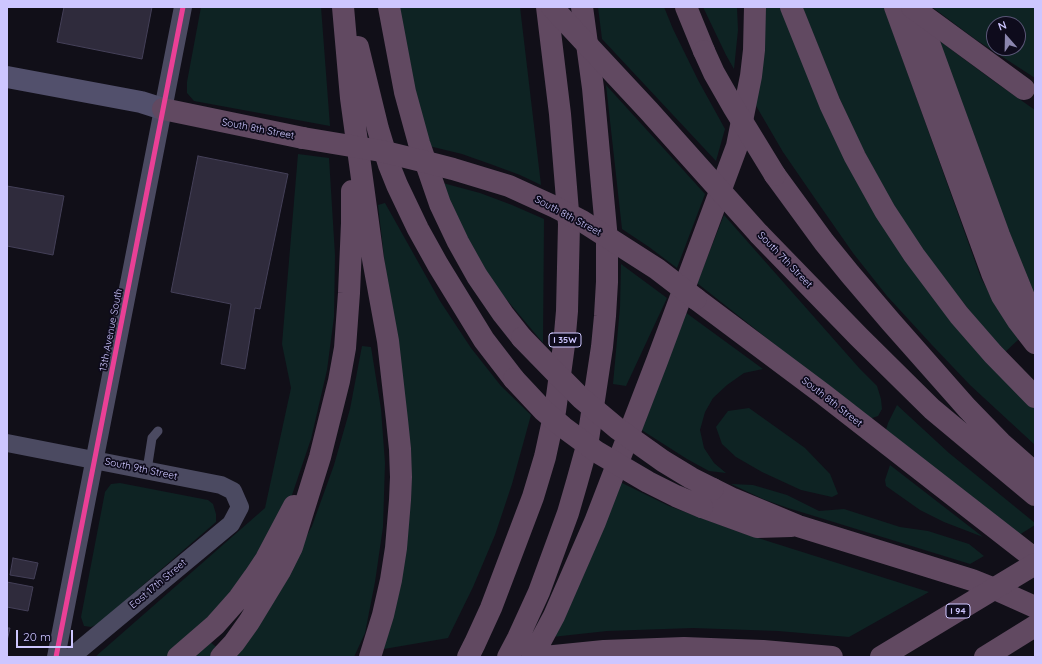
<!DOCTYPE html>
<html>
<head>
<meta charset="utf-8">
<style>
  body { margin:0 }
  #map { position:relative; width:1042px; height:664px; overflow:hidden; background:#110f18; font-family:Quicksand,sans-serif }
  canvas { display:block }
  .frame { position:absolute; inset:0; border:8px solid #cdc6ff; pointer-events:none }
  .north { position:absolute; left:986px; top:16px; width:40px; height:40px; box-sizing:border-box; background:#0e0b1c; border:1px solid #5a5677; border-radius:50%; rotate:340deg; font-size:11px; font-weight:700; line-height:16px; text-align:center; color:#cdc6ff }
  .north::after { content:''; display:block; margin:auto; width:14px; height:18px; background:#8b86ae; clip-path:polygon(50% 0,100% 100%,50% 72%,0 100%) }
  .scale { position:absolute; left:16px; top:630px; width:57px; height:18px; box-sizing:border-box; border:2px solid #cdc6ff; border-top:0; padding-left:5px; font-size:12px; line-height:14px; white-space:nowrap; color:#cdc6ff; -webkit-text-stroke:3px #0e0b1c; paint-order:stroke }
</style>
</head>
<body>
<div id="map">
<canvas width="1042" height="664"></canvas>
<div class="frame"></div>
<div class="north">N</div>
<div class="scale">20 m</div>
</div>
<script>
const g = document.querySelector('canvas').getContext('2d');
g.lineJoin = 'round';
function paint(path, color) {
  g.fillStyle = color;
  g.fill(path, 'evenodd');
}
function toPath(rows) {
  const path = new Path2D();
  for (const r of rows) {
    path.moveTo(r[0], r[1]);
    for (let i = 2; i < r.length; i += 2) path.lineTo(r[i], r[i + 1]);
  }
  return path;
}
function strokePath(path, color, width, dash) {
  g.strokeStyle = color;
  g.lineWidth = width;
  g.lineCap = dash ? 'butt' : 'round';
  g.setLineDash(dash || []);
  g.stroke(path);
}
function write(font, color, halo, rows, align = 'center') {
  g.font = font + ' Quicksand,sans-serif';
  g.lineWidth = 3.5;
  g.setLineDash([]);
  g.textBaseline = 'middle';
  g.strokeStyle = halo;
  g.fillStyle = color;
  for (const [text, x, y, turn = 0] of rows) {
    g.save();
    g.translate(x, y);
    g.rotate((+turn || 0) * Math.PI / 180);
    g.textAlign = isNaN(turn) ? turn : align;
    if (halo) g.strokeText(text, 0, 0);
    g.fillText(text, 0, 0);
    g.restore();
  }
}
paint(toPath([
  [201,7,321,7,330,126,194,101,187,93,187,82],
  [397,7,520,7,541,185,520,175,493,165,462,154,429,146,419,122],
  [598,7,664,7,673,29,698,80,725,129,716,161,602,39],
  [703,7,737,7,738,30,734,69,726,55],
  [761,7,785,7,830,123,1035,407,1035,445,970,385,932,345,887,296,853,253,816,200,783,152,755,104],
  [802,7,884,7,981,278,998,309,1019,339,1003,354,905,227,853,131],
  [932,7,1035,7,1035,78,975,39],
  [994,24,1018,24,1018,48,994,48],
  [937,39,995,82,1035,110,1035,303],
  [606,85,705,194,677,268,649,247,622,229],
  [298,154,329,158,335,255,334,317,327,370,311,439,292,495,267,542,238,588,167,657,95,657,265,508,291,388,282,344],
  [439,182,480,193,512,205,544,219,543,343,496,287,475,256],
  [385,203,440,301,471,348,501,386,531,415,512,484,495,535,473,587,448,638,378,650,400,396,378,205],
  [724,215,860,369,877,386,881,399,882,409,878,416,869,419,697,283],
  [621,264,667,298,626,386,613,384,620,307],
  [685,312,763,369,744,373,727,385,713,398,705,412,700,430,704,448,714,463,726,473,709,471,687,459,640,429],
  [362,346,371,347,381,409,385,463,383,527,375,582,365,633,354,657,229,657,284,577,312,526,334,465,350,409],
  [897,405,949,453,1035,523,1035,525,1019,535,886,430,888,423],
  [749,408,805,448,830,474,838,494,832,497,801,490,762,472,736,457,722,444,716,427,728,411],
  [890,465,983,537,944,522,920,510,886,486,885,480],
  [618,481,669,506,739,532,929,592,849,637,778,631,693,628,607,631,552,637],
  [120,483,208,500,213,504,216,514,216,522,98,624,91,627,84,626,81,617,105,492,111,484],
  [731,484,753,485,787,495,819,511,844,509,900,527,928,531,969,544,984,556,970,564,788,508,763,499],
  [210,642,219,649,211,657,193,657]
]), '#0e2323');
const building = toPath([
  [64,7,152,7,142,59,57,42,64,7],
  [198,156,288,174,260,309,255,308,245,369,221,364,231,304,171,292,198,156],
  [7,186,64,196,53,255,7,246,7,186],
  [13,558,38,563,34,579,10,575,13,558],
  [7,582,33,587,28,611,7,607,7,582],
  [7,628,10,628,7,641,7,628]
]);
paint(building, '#2f2b3c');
strokePath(building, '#444058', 1);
strokePath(toPath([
  [147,470,152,438,158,431]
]), '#4b4a61', 9);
strokePath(toPath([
  [7,443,221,485,233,491,240,507,231,524,71,657],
  [56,657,183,7]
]), '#4b4a61', 18);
strokePath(toPath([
  [7,77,141,102,163,109]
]), '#52506c', 22);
strokePath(toPath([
  [343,7,351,98,373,259,388,341,397,420,400,449,401,477,400,500,396,548,391,580,383,615,370,657],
  [389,7,405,92,419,143,440,204,458,242,477,276,503,314,522,338],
  [686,7,704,51],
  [791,7,830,104,855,157,885,211,914,255,959,315,993,354,1035,397],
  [895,7,992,273,1002,296,1018,321,1035,343],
  [916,7,999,235,1035,324],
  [358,47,378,129,389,165,397,185,418,229,438,265,484,340,514,379],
  [163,109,303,138],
  [775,175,824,242,850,274,891,322,967,408,1001,443,1035,473],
  [759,234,859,337,932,409,1035,495],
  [696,299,823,394,1035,559],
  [713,489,733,499,798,526,972,580,997,590,1035,607],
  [702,507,757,527,791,526],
  [178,657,215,625,239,598,254,577,266,559,294,506],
  [221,657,234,643,249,622,280,571,292,547,320,457,339,381,345,348,349,293,352,223,352,191],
  [468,657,475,643,491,608,533,497,545,457,555,411,564,345,567,311,569,224,560,114,547,7],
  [508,657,518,638,539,592,568,513,577,482,587,446,602,347,605,316,607,282,607,240,593,88,582,7],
  [532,657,554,616,595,522,657,361,737,146,751,76,754,50,755,7],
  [544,657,604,651,684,648,763,651,832,657],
  [985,657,1035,626]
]), '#614961', 22);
strokePath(toPath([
  [552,7,649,111,759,234],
  [912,7,1024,89],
  [704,51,714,73,734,108,775,175],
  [303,138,381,151,422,161,453,169,509,186,555,207,582,221,657,269,696,299],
  [522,338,560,377,581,398,618,429,663,461,691,478,713,489],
  [514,379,543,410,563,427,597,452,648,482,676,496,702,507],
  [881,657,1035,564]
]), '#614961', 22);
strokePath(toPath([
  [56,657,183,7]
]), '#ea4096', 5);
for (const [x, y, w] of [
  [565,340,32],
  [958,611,24]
]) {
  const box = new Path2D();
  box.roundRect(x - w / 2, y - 7, w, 14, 3);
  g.fillStyle = '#0e0b1c';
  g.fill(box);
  strokePath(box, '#cdc6ff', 1);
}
write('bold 9px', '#cdc6ff', null, [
  ["I 35W",565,340],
  ["I 94",958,611]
]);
write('10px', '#cdc6ff', '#0e0b1c', [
  ["South 8th Street",258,129,11],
  ["South 8th Street",568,216,28],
  ["South 7th Street",785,260,46],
  ["13th Avenue South",111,330,-79],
  ["South 8th Street",832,402,38],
  ["South 9th Street",141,469,12],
  ["East 17th Street",158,584,-40]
]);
</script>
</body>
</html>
